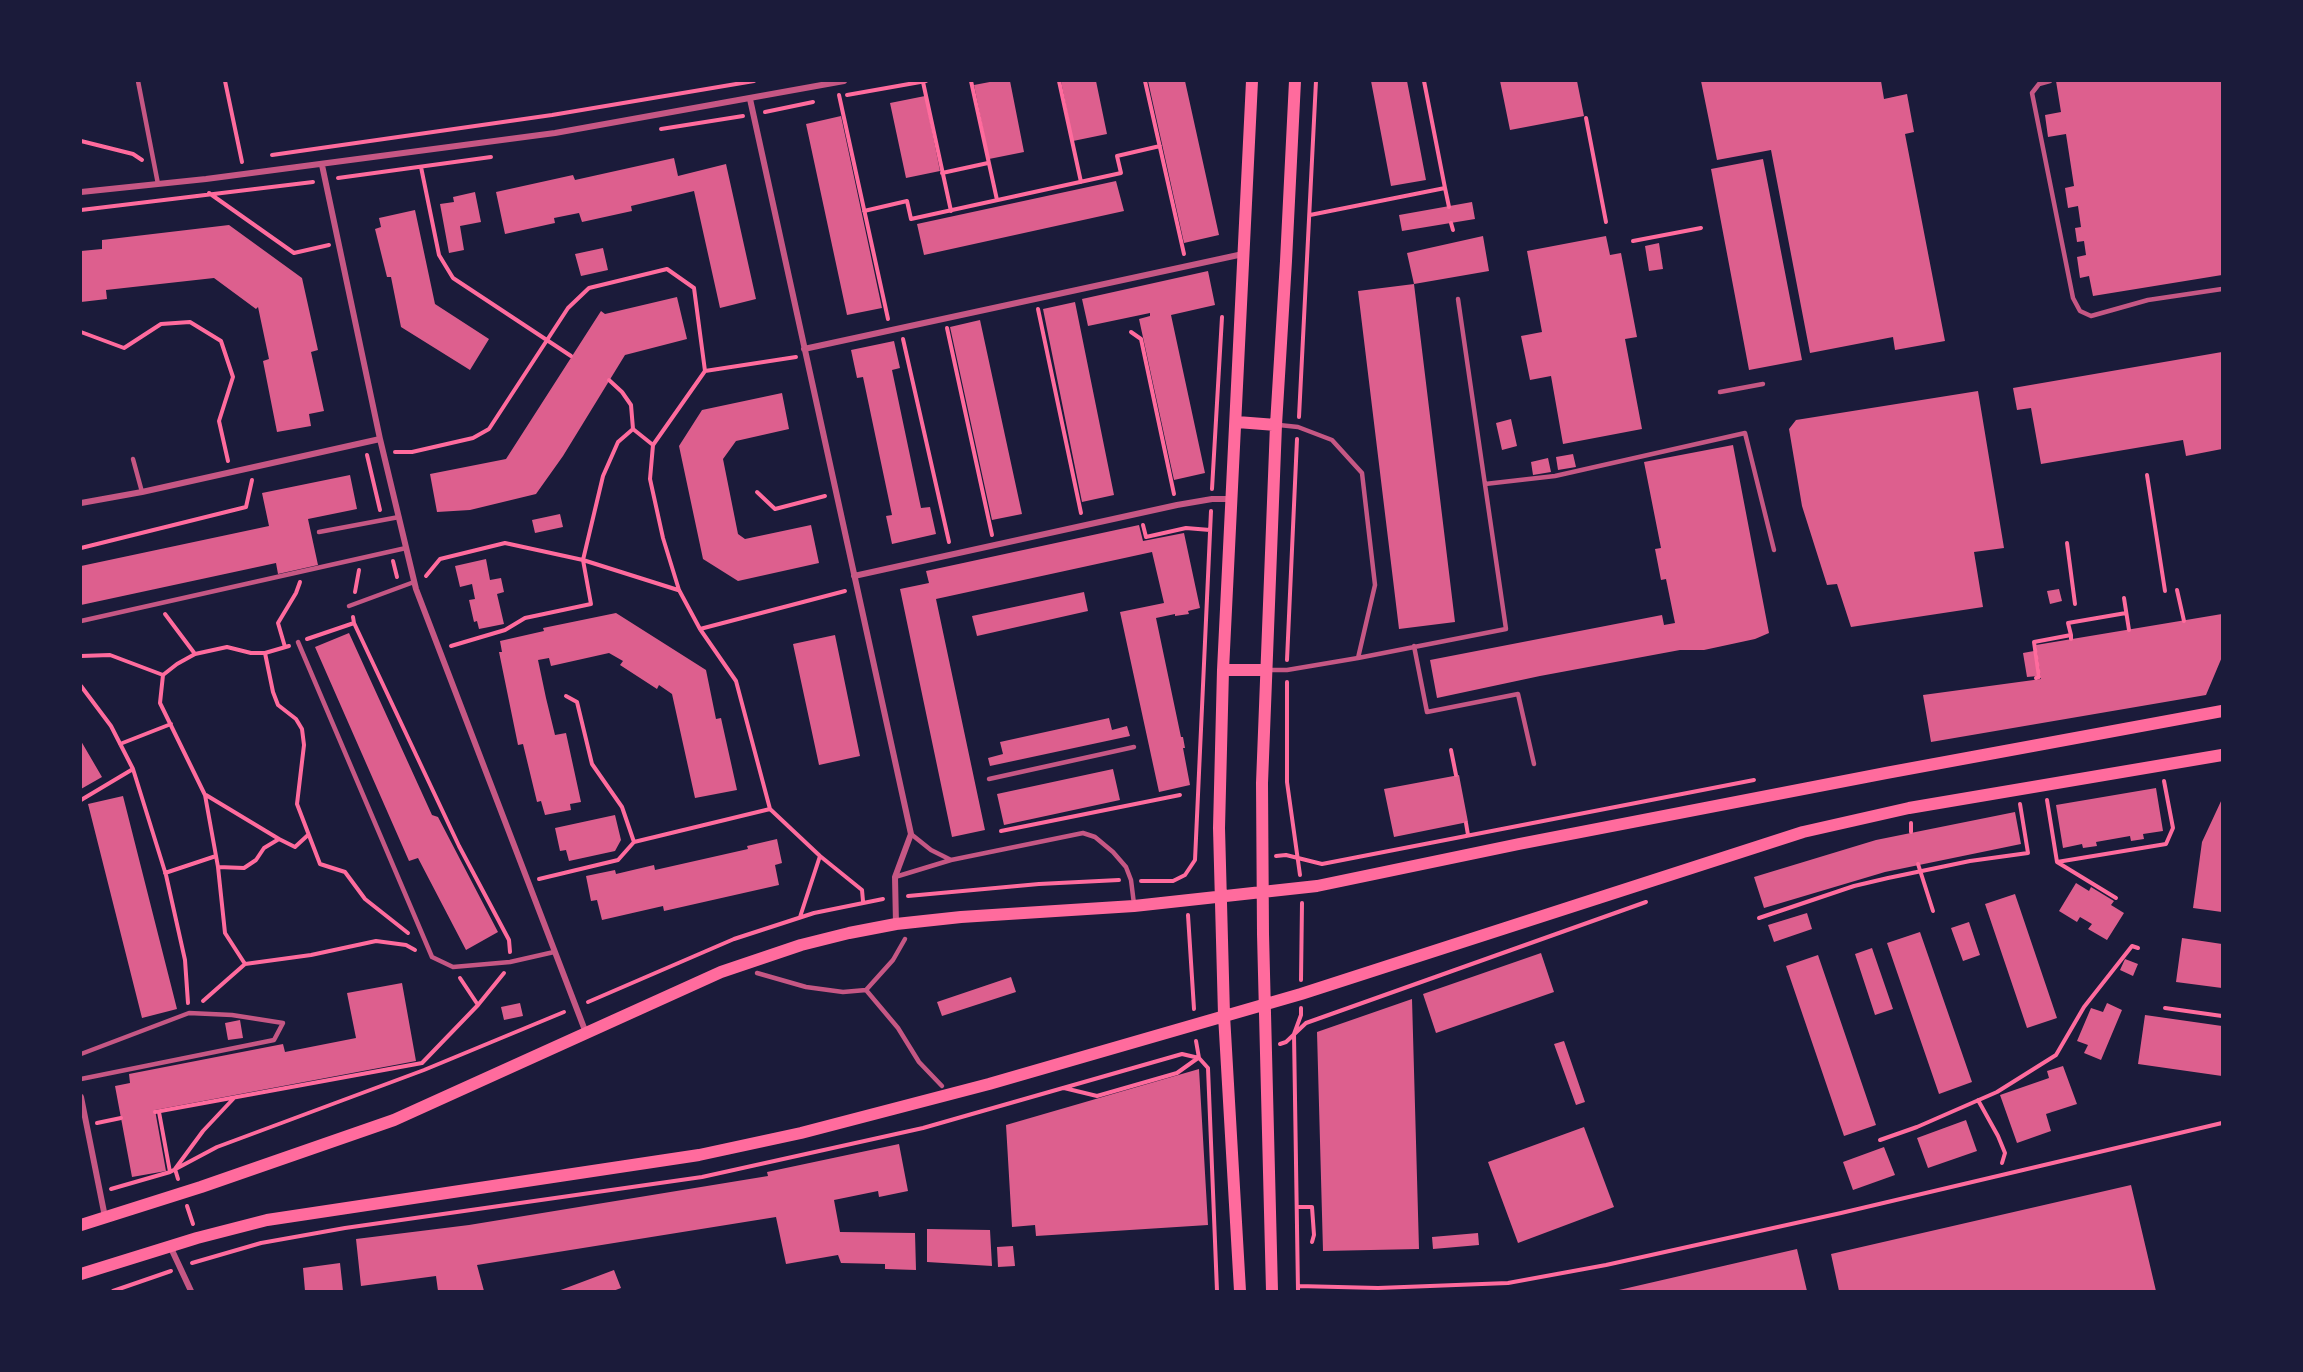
<!DOCTYPE html>
<html>
<head>
<meta charset="utf-8">
<style>
  body { margin:0 }
  #map { position:relative; width:2303px; height:1372px; overflow:hidden; background:#1b1b3a; font-family:Montserrat,sans-serif }
  canvas { display:block }
  .frame { position:absolute; inset:0; border:82px solid #1b1b3a; pointer-events:none }
</style>
</head>
<body>
<div id="map">
<canvas width="2303" height="1372"></canvas>
<div class="frame"></div>
</div>
<script>
const g = document.querySelector('canvas').getContext('2d');
g.lineJoin = 'round';
function paint(path, color) {
  g.fillStyle = color;
  g.fill(path, 'evenodd');
}
function toPath(rows) {
  const path = new Path2D();
  for (const r of rows) {
    path.moveTo(r[0], r[1]);
    for (let i = 2; i < r.length; i += 2) path.lineTo(r[i], r[i + 1]);
  }
  return path;
}
function strokePath(path, color, width, dash) {
  g.strokeStyle = color;
  g.lineWidth = width;
  g.lineCap = dash ? 'butt' : 'round';
  g.setLineDash(dash || []);
  g.stroke(path);
}
paint(toPath([
  [995,81,1010,81,1024,152,989,159,974,85],
  [1061,81,1096,81,1107,134,1073,141],
  [1148,81,1185,81,1219,235,1184,243],
  [1371,81,1407,81,1426,180,1391,186],
  [1500,81,1577,81,1584,116,1510,130],
  [1701,81,1881,81,1884,99,1907,94,1914,132,1905,134,1945,341,1895,350,1893,337,1810,353,1771,150,1717,160],
  [2056,81,2222,81,2222,275,2093,296,2089,276,2080,278,2077,257,2086,255,2084,241,2077,242,2075,228,2081,227,2078,206,2068,208,2065,188,2074,186,2066,134,2048,137,2045,115,2061,112],
  [925,96,940,171,906,178,890,103],
  [841,116,882,308,847,315,806,124],
  [674,158,678,176,726,164,756,299,720,308,694,191,631,206,632,211,582,222,579,213,554,218,555,223,505,234,496,192,573,175,575,180],
  [1763,159,1802,360,1749,370,1711,169],
  [1116,181,1124,211,924,255,917,224],
  [475,192,481,222,460,226,464,250,449,253,440,204,454,202,453,197],
  [1472,202,1475,219,1402,231,1399,215],
  [415,210,435,304,489,339,470,370,401,327,391,277,387,277,375,229,381,227,379,218],
  [229,225,302,278,318,350,311,352,324,411,309,414,311,426,277,432,263,361,269,359,258,307,256,309,214,278,106,290,107,299,81,302,81,251,102,249,102,240],
  [1483,236,1489,271,1414,284,1455,622,1399,629,1358,291,1414,284,1407,253],
  [1606,236,1610,255,1621,253,1637,337,1625,339,1642,429,1563,444,1551,376,1530,380,1521,336,1542,332,1527,251],
  [1659,243,1663,269,1649,271,1645,246],
  [603,248,608,270,581,276,575,254],
  [1208,271,1215,305,1171,315,1205,473,1174,480,1139,319,1150,316,1150,313,1088,326,1082,299],
  [677,297,687,339,625,355,563,456,536,494,470,510,437,512,430,474,506,459,601,311,605,314],
  [1075,302,1114,495,1082,502,1043,309],
  [980,320,1022,514,992,520,950,327],
  [894,341,900,368,892,370,921,508,930,507,936,534,892,544,886,516,892,515,863,377,857,378,851,350],
  [2222,352,2222,449,2186,456,2183,440,2041,464,2031,408,2017,410,2013,388],
  [1978,391,2004,548,1974,552,1983,607,1851,627,1837,584,1827,585,1802,506,1789,429,1796,420],
  [782,393,789,429,736,441,723,459,738,534,745,539,811,525,819,563,738,581,703,559,679,446,702,410],
  [1511,419,1517,446,1502,450,1496,423],
  [1733,445,1769,633,1755,639,1704,650,1680,650,1540,676,1437,698,1430,660,1662,615,1664,625,1675,623,1666,579,1661,580,1655,549,1661,548,1644,462],
  [1573,454,1576,467,1558,470,1556,457],
  [1548,458,1551,472,1533,475,1531,462],
  [350,475,357,509,308,519,318,565,278,574,276,563,81,605,81,566,269,526,262,493],
  [560,514,563,527,535,533,532,520],
  [1139,525,1143,541,1184,533,1200,608,1188,611,1189,614,1175,616,1175,614,1156,618,1181,737,1183,737,1185,748,1183,748,1190,785,1159,792,1120,612,1164,603,1152,552,936,599,985,830,952,837,900,589,929,583,926,571],
  [486,559,490,580,501,578,504,592,497,594,504,624,479,629,477,621,474,622,469,600,475,599,472,584,460,587,455,566],
  [2059,589,2062,601,2050,604,2047,591],
  [1084,592,1088,611,977,636,972,616],
  [616,613,706,670,716,719,721,718,737,790,695,798,672,694,659,685,657,689,620,665,623,661,609,653,551,666,549,658,538,660,546,698,555,735,566,733,581,802,570,804,571,810,545,815,541,801,537,802,523,744,518,745,499,652,502,652,500,641,544,631,543,628],
  [2222,614,2222,657,2206,695,1931,742,1923,695,2041,679,2036,645],
  [349,633,432,815,438,817,498,932,466,950,418,858,409,861,315,647],
  [835,635,860,756,819,765,793,644],
  [2034,651,2038,676,2027,677,2023,653],
  [1109,718,1112,730,1127,726,1130,736,990,766,988,758,1003,754,1000,742],
  [81,741,102,777,81,789],
  [1113,769,1120,800,1004,825,997,794],
  [1459,775,1468,822,1394,837,1384,789],
  [2156,788,2163,831,2143,834,2144,839,2131,841,2130,836,2096,842,2097,846,2083,848,2082,844,2063,848,2056,805],
  [123,796,177,1009,142,1018,88,804],
  [2222,799,2222,912,2193,908,2202,842],
  [2015,812,2021,844,1885,872,1764,908,1754,877,1876,840],
  [615,815,621,840,615,851,569,861,566,850,560,851,555,828],
  [777,839,782,863,775,865,779,885,664,911,663,906,602,920,597,900,591,901,586,876,615,870,616,874,654,865,655,870,748,849,747,846],
  [2076,883,2089,891,2091,887,2114,901,2111,905,2124,913,2107,940,2088,929,2092,924,2080,917,2077,922,2059,911],
  [2015,894,2057,1018,2027,1028,1985,904],
  [1807,913,1812,929,1774,942,1768,925],
  [1969,922,1980,955,1963,961,1951,928],
  [1920,932,1972,1082,1939,1094,1887,943],
  [2182,938,2222,944,2222,988,2176,982],
  [1872,948,1893,1009,1875,1015,1855,954],
  [1541,953,1554,992,1436,1033,1423,994],
  [1818,955,1876,1125,1844,1136,1786,966],
  [2125,959,2138,964,2133,976,2120,970],
  [1011,977,1016,992,942,1016,937,1002],
  [402,983,416,1061,155,1110,166,1171,132,1177,115,1086,130,1083,129,1074,283,1044,285,1052,356,1038,347,993],
  [1412,999,1419,1249,1323,1251,1317,1032],
  [520,1003,523,1016,504,1020,501,1007],
  [2107,1003,2122,1010,2101,1060,2084,1053,2088,1045,2077,1041,2091,1008,2103,1012],
  [2145,1015,2222,1026,2222,1076,2138,1064],
  [240,1020,243,1038,228,1040,225,1023],
  [1564,1041,1585,1102,1576,1105,1554,1044],
  [2063,1066,2077,1104,2046,1114,2051,1131,2017,1143,2000,1095,2049,1078,2047,1071],
  [1199,1069,1208,1225,1036,1236,1035,1225,1012,1227,1006,1125],
  [1966,1120,1977,1151,1928,1168,1917,1138],
  [1584,1127,1614,1207,1518,1243,1488,1162],
  [899,1144,908,1191,879,1197,878,1191,834,1200,840,1232,915,1233,916,1270,885,1269,885,1264,841,1263,838,1255,786,1264,776,1217,477,1265,484,1291,438,1291,436,1276,361,1286,356,1239,469,1225,768,1176,767,1172],
  [1884,1147,1895,1175,1853,1190,1843,1162],
  [2131,1185,2156,1291,1839,1291,1831,1254],
  [927,1229,990,1230,992,1266,927,1262],
  [1478,1233,1479,1245,1433,1249,1432,1237],
  [1013,1246,1015,1266,998,1267,997,1247],
  [1797,1249,1807,1291,1619,1291,1619,1290],
  [340,1263,343,1291,305,1291,303,1268],
  [614,1270,621,1288,613,1291,558,1291]
]), '#dd5f8e');
strokePath(toPath([
  [225,81,242,162],
  [971,81,997,200],
  [1059,81,1081,182],
  [1145,81,1184,254],
  [923,82,951,211],
  [839,95,888,319],
  [847,95,926,81],
  [765,112,813,102],
  [1586,118,1606,222],
  [661,129,743,116],
  [81,141,133,154,142,160],
  [272,155,552,115,754,81],
  [421,167,439,255,453,278,571,356],
  [942,173,988,163],
  [338,178,491,157],
  [1445,188,1449,207],
  [209,193,294,253,329,245],
  [81,210,313,182],
  [864,211,907,201,911,219,1121,173,1117,156,1160,146],
  [1310,215,1445,188,1424,81],
  [1451,223,1453,230],
  [1633,241,1701,228],
  [1038,309,1081,513],
  [947,328,992,535],
  [81,332,124,348,161,324,190,322,221,341,233,377,219,421,228,461],
  [1131,332,1141,339,1174,494],
  [903,339,949,542],
  [705,371,796,357],
  [609,380,622,392,631,405,633,429],
  [1299,417,1316,81],
  [395,452,412,452,473,438,489,429,568,308,589,288,667,269,694,288,705,371,653,445,650,479,663,538,679,590,700,629,736,681,770,809],
  [367,455,380,510],
  [2147,475,2165,591],
  [1212,489,1222,317],
  [757,492,775,509,825,496],
  [1143,525,1146,537,1186,528,1210,530],
  [2067,543,2075,604],
  [81,548,246,507,252,480],
  [393,561,397,577],
  [426,576,440,559,505,543,583,560,678,590],
  [2177,590,2184,621],
  [355,592,359,570],
  [2124,598,2129,630],
  [165,614,195,654],
  [354,623,459,846,509,940,510,952],
  [700,629,845,591],
  [2071,635,2068,623,2126,613],
  [307,639,354,623,353,617],
  [451,646,505,630,525,618,591,604,583,560,603,476,618,442,633,429,653,445],
  [285,647,278,623,296,593,300,582],
  [265,653,273,692,278,705,296,719,302,729,304,745,297,804,320,864,345,872,365,899,408,933],
  [81,656,110,655,163,675],
  [1287,660,1297,439],
  [2036,678,2039,677,2034,642,2071,635,2071,639],
  [1287,682,1287,782,1300,875],
  [81,686,111,726,133,769,166,875,185,960,188,1003],
  [566,696,577,702,592,764,622,807,634,842],
  [120,744,171,724],
  [1451,750,1456,775],
  [206,795,279,839],
  [81,800,133,769],
  [2047,800,2057,862,2116,898],
  [1466,823,1468,835],
  [1911,823,1911,832],
  [1001,831,1180,795],
  [1276,856,1286,855,1322,864,1754,780],
  [2057,862,2166,844,2173,828,2164,781],
  [1918,864,1933,911],
  [218,867,244,868,256,860,264,848,279,839,295,847,308,835],
  [165,873,216,856],
  [539,879,618,860,634,842,770,809,820,856,862,890,863,901],
  [1141,881,1173,881,1185,875,1195,860,1211,511],
  [908,896,1039,884,1119,880],
  [1188,915,1194,1009],
  [800,917,820,856],
  [1759,918,1854,886,1888,878,1970,861,2028,853,2020,804],
  [245,964,225,933,218,867,205,795,160,703,163,675,177,664,195,654,227,647,251,653,265,653,289,646],
  [460,978,478,1005],
  [1301,980,1302,903],
  [203,1001,245,964,311,955,376,941,406,945,415,950],
  [588,1002,734,939,814,913,883,899],
  [2165,1008,2222,1016],
  [1196,1041,1199,1058,1208,1068,1217,1291],
  [1280,1044,1286,1042,1306,1023,1646,902],
  [1064,1088,1097,1096,1177,1073,1198,1058],
  [1978,1100,1998,1136,2005,1153,2002,1163],
  [155,1112,422,1063,478,1005,504,973],
  [159,1112,170,1172],
  [97,1123,121,1118],
  [1880,1140,1917,1127,1997,1092,2056,1055,2084,1007,2132,946,2138,948],
  [178,1179,175,1169,203,1131,234,1098],
  [111,1189,170,1172,217,1147,424,1070,564,1012],
  [187,1206,193,1224],
  [1298,1207,1312,1207,1314,1235,1312,1242],
  [192,1263,261,1243,345,1228,702,1177,923,1128,1182,1054,1199,1058],
  [1298,1286,1378,1288,1508,1283,1606,1265,1841,1213,2222,1123],
  [113,1291,171,1271],
  [1298,1291,1294,1034,1301,1015,1301,1008]
]), '#ff6b9d', 4);
strokePath(toPath([
  [138,81,158,184],
  [2050,81,2039,84,2032,93,2073,298,2080,311,2091,316,2148,300,2222,289],
  [1720,392,1763,384],
  [133,459,142,492],
  [1485,484,1555,476,1745,433,1774,550],
  [319,532,399,517],
  [349,606,414,582],
  [81,621,406,548],
  [298,642,432,957,453,967,510,962,554,952],
  [1414,646,1427,712,1518,694,1534,764],
  [1358,658,1506,629,1458,299],
  [1266,670,1287,670,1358,658,1375,585,1362,473,1332,440,1298,427,1279,425],
  [989,779,1134,747],
  [911,834,931,850,951,860,1083,833,1095,837,1113,852,1126,867,1131,880,1134,904],
  [895,877,951,860],
  [905,939,893,960,866,990,898,1028,919,1062,942,1086],
  [757,973,806,987,843,992,866,990],
  [81,1054,189,1013,232,1015,283,1023,274,1040,81,1079]
]), '#c65784', 4.5);
strokePath(toPath([
  [750,99,911,834,895,877,896,924],
  [322,165,380,439,416,589,586,1033],
  [81,192,206,179,555,133,844,81],
  [804,349,1243,254],
  [81,503,142,492,380,439],
  [854,576,1177,505,1212,499,1232,499],
  [81,1097,105,1217],
  [170,1246,191,1291]
]), '#c65784', 6);
strokePath(toPath([
  [1237,422,1276,425],
  [1223,670,1266,670],
  [81,1225,201,1187,394,1120,721,972,801,945,849,933,896,924,961,917,1134,906,1317,886,1519,844,1886,773,2222,711],
  [81,1274,197,1238,267,1220,699,1155,801,1133,989,1084,1301,994,1803,832,1909,808,2222,755],
  [1240,1291,1224,1015,1219,828,1223,670,1252,81],
  [1272,1291,1263,934,1262,783,1276,425,1286,261,1295,81]
]), '#ff6b9d', 12);
</script>
</body>
</html>
